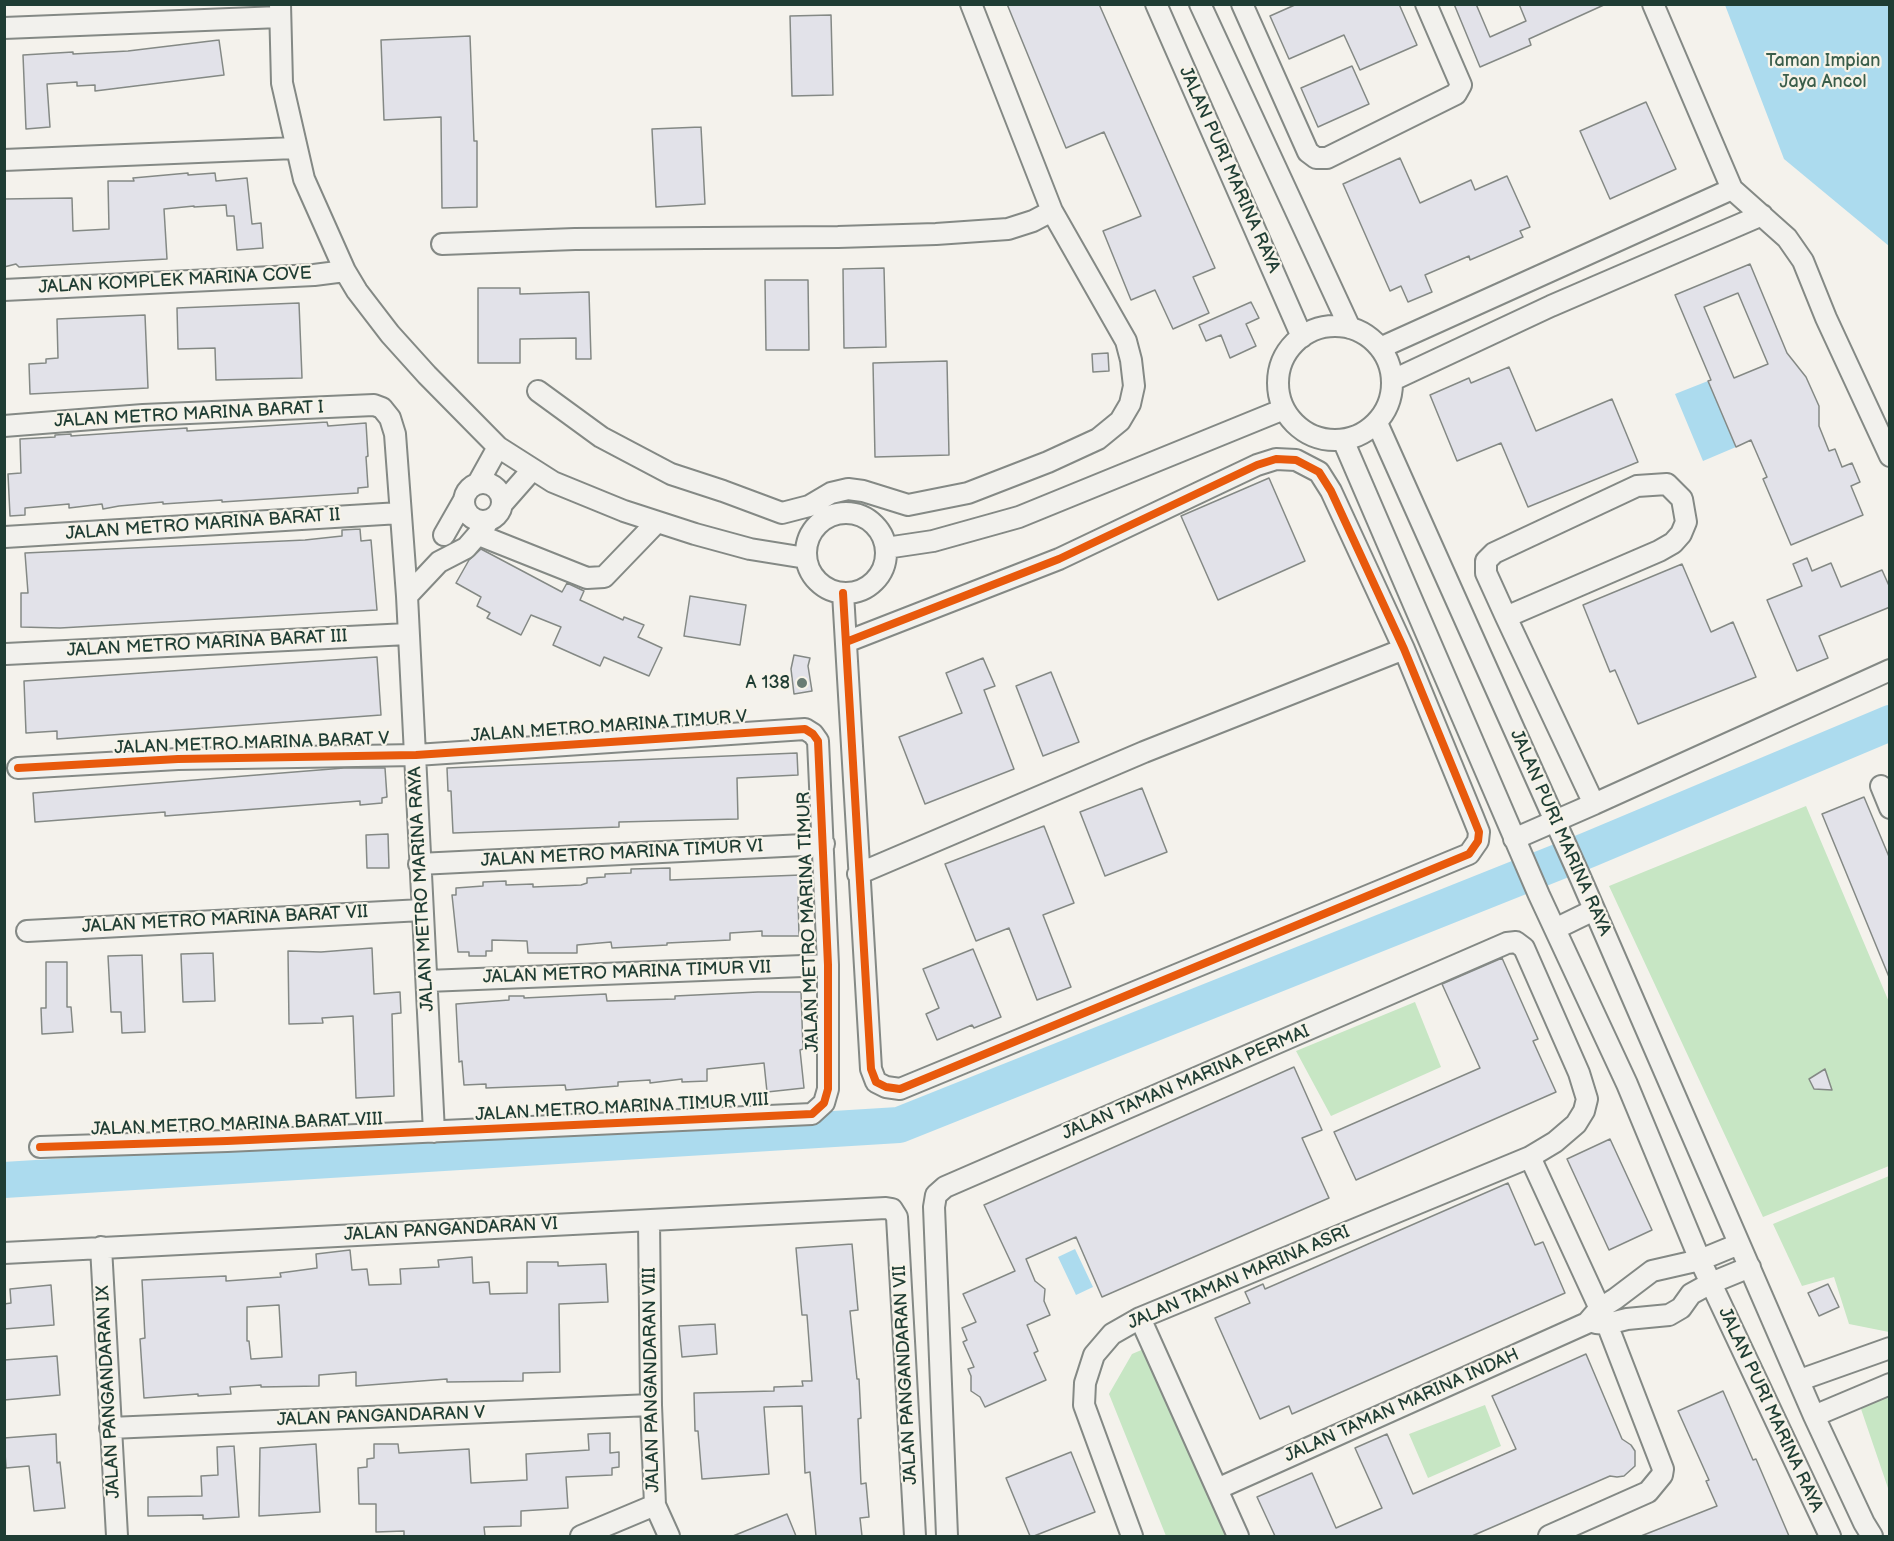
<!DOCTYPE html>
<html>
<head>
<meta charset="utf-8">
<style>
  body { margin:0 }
  #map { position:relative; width:1894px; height:1541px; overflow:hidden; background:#f4f2ec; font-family:"Balsamiq Sans",sans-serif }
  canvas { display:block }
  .frame { position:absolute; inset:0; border:6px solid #1f3d34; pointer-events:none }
</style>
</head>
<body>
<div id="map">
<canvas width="1894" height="1541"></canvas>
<div class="frame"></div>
</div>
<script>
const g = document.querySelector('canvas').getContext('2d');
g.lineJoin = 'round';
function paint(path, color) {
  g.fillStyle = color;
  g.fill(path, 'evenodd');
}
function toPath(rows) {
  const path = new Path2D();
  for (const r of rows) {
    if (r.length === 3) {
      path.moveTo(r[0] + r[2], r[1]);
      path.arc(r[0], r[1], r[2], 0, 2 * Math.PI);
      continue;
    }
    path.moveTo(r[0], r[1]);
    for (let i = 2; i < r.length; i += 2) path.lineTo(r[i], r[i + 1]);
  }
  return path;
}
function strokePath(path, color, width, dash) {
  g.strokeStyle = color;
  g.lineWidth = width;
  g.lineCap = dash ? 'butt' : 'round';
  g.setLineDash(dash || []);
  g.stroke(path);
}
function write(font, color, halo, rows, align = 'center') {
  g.font = font + ' "Balsamiq Sans",sans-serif';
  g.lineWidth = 4.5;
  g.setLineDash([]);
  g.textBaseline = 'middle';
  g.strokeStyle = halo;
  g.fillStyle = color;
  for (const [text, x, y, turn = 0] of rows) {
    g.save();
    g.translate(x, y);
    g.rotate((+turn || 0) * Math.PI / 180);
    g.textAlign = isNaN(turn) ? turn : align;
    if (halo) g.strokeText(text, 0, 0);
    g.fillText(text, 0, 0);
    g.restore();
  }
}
paint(toPath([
  [1806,806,1889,1002,1889,1166,1763,1217,1609,886],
  [1415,1002,1441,1067,1331,1116,1296,1051],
  [1889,1176,1889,1332,1849,1324,1834,1277,1802,1286,1773,1224],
  [1153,1345,1230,1536,1166,1536,1109,1394,1132,1354],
  [1889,1394,1889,1491,1860,1406],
  [1485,1405,1501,1446,1428,1478,1409,1434]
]), '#c7e6c4');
paint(toPath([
  [1725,5,1889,5,1889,246,1784,159],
  [1708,381,1736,447,1703,461,1675,394],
  [1075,1249,1093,1287,1076,1295,1058,1257]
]), '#acdbee');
strokePath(toPath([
  [4,1180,899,1125,1588,850,1890,723]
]), '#acdbee', 36);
const building = toPath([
  [1007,4,1099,4,1215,268,1193,277,1209,313,1173,329,1155,290,1131,300,1103,231,1141,216,1104,132,1066,148,1007,4],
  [1297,4,1399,4,1417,45,1360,70,1344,35,1289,59,1270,16,1297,4],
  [1454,4,1476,4,1490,37,1526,21,1519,4,1606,4,1529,39,1531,45,1480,67,1454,4],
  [831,15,833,95,792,96,790,16,831,15],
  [470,36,474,141,477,141,477,207,442,208,441,117,384,120,381,40,470,36],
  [219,40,224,75,95,91,95,85,77,86,77,82,47,84,50,127,26,129,23,55,73,52,73,54,128,51,219,40],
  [1352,66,1369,104,1318,127,1301,88,1352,66],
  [1646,102,1676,169,1610,199,1580,131,1646,102],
  [701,127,705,204,656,207,652,129,701,127],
  [1400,158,1420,203,1471,180,1475,190,1507,176,1530,227,1520,231,1523,237,1470,260,1469,256,1425,275,1432,292,1408,302,1401,286,1390,291,1343,184,1400,158],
  [188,173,188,175,215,173,216,181,247,178,252,224,261,223,263,248,237,250,234,216,227,216,226,205,194,207,194,206,164,209,167,259,19,267,16,264,4,267,4,199,72,198,73,231,109,229,108,181,134,181,133,178,188,173],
  [1750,264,1787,353,1806,377,1819,406,1819,426,1829,451,1835,449,1842,467,1852,463,1860,482,1851,486,1863,515,1791,545,1763,479,1767,477,1751,440,1736,447,1708,381,1711,380,1675,295,1750,264],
  [1738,293,1768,364,1734,378,1704,307,1738,293],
  [884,268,886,347,844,348,843,269,884,268],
  [765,280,808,280,809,350,766,350,765,280],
  [478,288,520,288,520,294,589,292,591,359,576,359,576,338,520,339,520,363,478,363,478,288],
  [1251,302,1259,318,1246,324,1256,346,1230,358,1221,335,1206,341,1199,325,1251,302],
  [299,303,302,378,216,380,215,348,178,349,177,308,299,303],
  [145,315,148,388,30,394,29,364,46,363,46,359,58,358,57,319,145,315],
  [1108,353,1109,371,1093,372,1092,354,1108,353],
  [947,361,949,455,875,457,873,363,947,361],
  [1509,367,1536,431,1612,399,1638,462,1528,507,1501,443,1457,461,1430,395,1469,378,1471,383,1509,367],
  [327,422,328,426,366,423,368,456,366,457,368,487,358,488,358,493,222,502,222,500,163,504,163,502,119,506,103,509,102,504,69,508,69,504,25,508,25,515,10,516,8,474,21,473,20,439,55,437,55,435,71,434,71,436,187,428,187,431,327,422],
  [1269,478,1305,561,1218,600,1181,516,1269,478],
  [360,529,361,541,371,540,377,610,60,628,21,627,21,593,28,593,25,553,305,540,342,536,342,530,360,529],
  [481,549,562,592,567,583,584,591,580,600,623,620,624,617,644,625,638,637,662,648,649,676,604,657,600,666,553,645,561,627,531,615,521,635,487,618,490,613,477,606,481,597,456,583,469,560,481,549],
  [1807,558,1812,571,1831,563,1841,587,1882,570,1890,588,1890,607,1819,636,1828,658,1797,671,1767,600,1802,586,1793,564,1807,558],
  [1682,564,1711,632,1733,622,1756,677,1638,724,1615,670,1610,672,1583,605,1682,564],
  [690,596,746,605,740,645,684,636,690,596],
  [794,655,810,658,808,666,812,691,794,694,791,669,794,655],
  [377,657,381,715,57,739,57,731,26,733,24,681,377,657],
  [983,658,995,686,984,690,1014,769,925,804,899,737,962,713,946,673,983,658],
  [1051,672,1079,742,1043,756,1016,686,1051,672],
  [797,753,798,775,737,778,738,819,619,822,619,827,453,833,451,791,448,791,447,768,797,753],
  [344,768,385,768,387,797,382,798,382,803,360,805,360,801,165,816,165,812,35,822,33,793,344,768],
  [1142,788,1167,852,1105,876,1080,812,1142,788],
  [1864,797,1890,859,1889,977,1822,814,1864,797],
  [1044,826,1074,903,1043,915,1071,987,1037,1000,1009,928,976,941,945,864,1044,826],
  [388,834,389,868,367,868,366,835,388,834],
  [670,868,670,880,801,875,801,897,798,897,799,936,762,936,762,931,730,933,730,940,667,943,667,945,612,948,611,942,577,945,577,953,528,953,527,941,492,940,492,951,486,951,486,956,469,956,469,952,458,952,452,895,456,895,456,888,483,886,483,882,506,881,506,885,533,884,533,887,581,885,587,883,587,878,605,877,605,874,631,873,631,869,670,868],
  [372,948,374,994,400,992,401,1013,392,1014,394,1096,356,1098,353,1016,322,1018,323,1023,289,1024,288,951,321,952,372,948],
  [973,949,1001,1017,974,1028,972,1025,937,1040,926,1014,939,1008,923,969,973,949],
  [213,953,215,1001,183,1002,181,954,213,953],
  [142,955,145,1032,122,1033,121,1012,111,1012,108,956,142,955],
  [1502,958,1538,1039,1533,1041,1556,1092,1356,1180,1334,1132,1480,1068,1442,984,1502,958],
  [46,962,67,962,67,1007,71,1007,73,1032,42,1034,41,1008,46,1008,46,962],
  [758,992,801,992,803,1049,800,1050,804,1088,767,1092,764,1063,707,1069,707,1081,682,1082,682,1079,650,1083,650,1080,618,1082,618,1086,566,1090,565,1085,486,1088,486,1084,464,1085,462,1061,459,1062,456,1004,509,1000,509,996,524,996,524,998,606,994,607,1001,675,999,675,996,758,992],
  [1294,1067,1322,1130,1302,1138,1329,1198,1102,1297,1076,1237,1026,1259,1035,1281,1045,1289,1044,1301,1050,1315,1027,1325,1038,1351,1034,1353,1046,1380,985,1407,980,1397,971,1391,971,1376,968,1369,974,1367,963,1342,967,1340,962,1328,976,1322,963,1294,1015,1271,984,1205,1294,1067],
  [1825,1069,1832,1090,1814,1089,1809,1079,1825,1069],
  [1610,1139,1652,1230,1609,1250,1567,1159,1610,1139],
  [1508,1183,1535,1245,1543,1242,1565,1293,1292,1414,1289,1406,1260,1419,1215,1318,1250,1303,1245,1292,1263,1284,1265,1289,1508,1183],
  [852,1244,858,1310,850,1311,857,1379,859,1379,861,1418,858,1419,861,1484,866,1483,869,1517,860,1518,862,1536,816,1536,810,1472,805,1473,802,1406,764,1407,769,1474,702,1479,698,1431,695,1431,694,1393,774,1391,774,1387,803,1386,802,1381,812,1381,807,1315,802,1315,796,1248,852,1244],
  [350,1250,352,1270,367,1269,369,1285,401,1284,400,1269,439,1267,438,1260,472,1257,473,1283,489,1282,490,1294,527,1293,527,1262,558,1262,558,1266,606,1264,608,1302,559,1304,560,1372,523,1373,523,1381,447,1382,447,1379,356,1386,356,1372,319,1375,319,1386,261,1387,261,1385,230,1387,231,1394,198,1396,198,1394,144,1398,140,1339,145,1338,142,1280,226,1276,226,1281,281,1277,280,1273,317,1268,316,1254,350,1250],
  [279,1305,282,1357,251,1359,249,1341,247,1341,247,1307,279,1305],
  [1828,1284,1839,1307,1819,1316,1808,1293,1828,1284],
  [51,1285,54,1325,4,1329,4,1304,11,1303,10,1289,51,1285],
  [715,1324,717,1354,682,1357,679,1326,715,1324],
  [1586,1354,1622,1439,1631,1445,1635,1451,1635,1466,1624,1476,1617,1477,1610,1476,1472,1536,1275,1536,1257,1497,1312,1473,1336,1528,1382,1508,1355,1448,1387,1434,1413,1494,1516,1449,1492,1396,1586,1354],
  [57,1356,60,1395,4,1400,4,1360,57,1356],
  [1723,1391,1753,1460,1756,1459,1789,1536,1641,1536,1717,1506,1706,1481,1709,1480,1678,1411,1723,1391],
  [610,1433,610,1453,619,1452,619,1467,612,1468,612,1475,566,1477,568,1508,521,1511,521,1526,484,1527,485,1536,404,1536,404,1531,376,1532,376,1504,359,1504,358,1468,367,1467,367,1459,374,1458,374,1444,398,1444,399,1453,469,1449,471,1483,527,1480,526,1454,589,1450,588,1434,610,1433],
  [56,1434,57,1463,60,1462,65,1508,34,1511,29,1466,6,1468,4,1438,56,1434],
  [316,1444,320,1512,259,1516,260,1448,316,1444],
  [234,1446,239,1517,203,1519,203,1515,148,1516,148,1497,202,1496,201,1476,218,1475,217,1447,234,1446],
  [1071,1452,1095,1512,1034,1536,1030,1536,1006,1478,1071,1452],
  [787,1514,796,1536,733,1536,787,1514]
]);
paint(building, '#e2e2e9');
strokePath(building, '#848985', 1.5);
const minor = toPath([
  [280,4,282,83,304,179,345,271,357,291,390,334,427,375,498,447,553,482,624,511,695,534,750,549,806,558],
  [1156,4,1302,337],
  [1200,4,1350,328],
  [1242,4,1308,152,1316,158,1327,158,1456,94,1461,85,1426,4],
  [1653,4,1732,189,1787,238,1803,261,1826,318,1890,456],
  [4,28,280,17],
  [4,160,295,148],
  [442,244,575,239,838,237,936,234,1008,229,1033,221,1052,211],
  [4,290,314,275,345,271],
  [1335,383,57],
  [1380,348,1732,189],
  [1393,380,1551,306,1762,215],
  [538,391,601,437,671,474,723,491,782,513,809,506,831,493,848,489,863,491,908,505,968,493,1048,462,1098,439,1120,421,1130,404,1134,386,1131,360,1126,341,1052,211,971,4],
  [1377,423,1581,879,1814,1416,1864,1523,1872,1536],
  [4,426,143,415,374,405,382,408,390,418,395,434,407,596,434,1132],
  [1343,440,1539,895,1627,1084,1700,1260,1830,1536],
  [483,502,19],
  [478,483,498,447],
  [503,503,532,470],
  [846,553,40],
  [444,535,464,500],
  [479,535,587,578,604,577,657,522],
  [5,537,400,513],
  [886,548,933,541,1019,517,1284,409],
  [843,593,871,1069,876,1082,886,1087,900,1089,1469,854,1478,841,1479,832,1473,817,1404,649,1331,491,1319,472,1296,460,1276,459,1257,465,1059,559,846,642],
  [407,596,439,562,466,548,486,525],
  [1506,617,1659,551,1673,543,1681,534,1686,522,1682,499,1667,484,1637,486,1494,553,1486,561,1486,573,1506,617,1594,804,1890,670],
  [6,654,408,634],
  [18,768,178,759,416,755,805,729,813,734,818,741,828,965,828,1089,824,1103,812,1114,227,1141,40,1147],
  [1881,786,1890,808],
  [1514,839,1594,804],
  [419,864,824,844],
  [858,874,1144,752,1404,649],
  [1555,929,1594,910],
  [27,931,422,910],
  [427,981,828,965],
  [1530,1157,1607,1324,1663,1469,1662,1475,1648,1492,1549,1536],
  [649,1221,651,1405,655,1505,669,1536],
  [101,1247,117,1536],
  [4,1253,886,1208,892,1209,897,1217,915,1536],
  [1140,1318,1238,1536],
  [1596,1323,1607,1324,1627,1319,1669,1315,1681,1308,1691,1294,1711,1283,1750,1267],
  [1800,1380,1890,1348],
  [1814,1416,1890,1384],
  [110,1428,651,1405],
  [1217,1489,1587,1323,1599,1309,1615,1299,1652,1271,1700,1260,1739,1244],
  [581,1536,655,1505],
  [947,1536,934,1207,936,1195,945,1187,1507,943,1516,942,1524,948,1579,1073,1587,1099,1584,1111,1576,1124,1555,1142,1530,1157,1140,1318,1112,1334,1094,1355,1085,1383,1084,1405,1132,1536]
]);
strokePath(minor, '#848985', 24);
strokePath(minor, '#f2f1ed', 20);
strokePath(toPath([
  [843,593,871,1069,876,1082,886,1087,900,1089,1469,854,1478,841,1479,832,1473,817,1404,649,1331,491,1319,472,1296,460,1276,459,1257,465,1059,559,846,642],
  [18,768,178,759,416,755,805,729,813,734,818,741,828,965,828,1089,824,1103,812,1114,227,1141,40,1147]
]), '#e8590c', 8);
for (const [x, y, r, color] of [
  [802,683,6,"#6a7c74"]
]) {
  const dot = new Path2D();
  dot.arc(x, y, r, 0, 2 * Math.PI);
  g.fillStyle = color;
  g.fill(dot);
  strokePath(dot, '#f7f3e8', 2);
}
write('18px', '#395d4a', '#f7f3e8', [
  ["Taman Impian",1823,61],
  ["Jaya Ancol",1823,82]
]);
write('18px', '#1f3d34', '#f7f3e8', [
  ["JALAN PURI MARINA RAYA",1229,170,66],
  ["JALAN KOMPLEK MARINA COVE",175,281,-3],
  ["JALAN METRO MARINA BARAT I",189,415,-3],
  ["JALAN METRO MARINA BARAT II",203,525,-4],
  ["JALAN METRO MARINA BARAT III",207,644,-3],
  ["JALAN METRO MARINA TIMUR V",609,727,-4],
  ["JALAN METRO MARINA BARAT V",252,744,-2],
  ["JALAN PURI MARINA RAYA",1560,833,66],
  ["JALAN METRO MARINA TIMUR VI",622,854,-3],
  ["JALAN METRO MARINA RAYA",422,889,-93],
  ["JALAN METRO MARINA BARAT VII",225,920,-3],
  ["JALAN METRO MARINA TIMUR",809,922,-92],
  ["JALAN METRO MARINA TIMUR VII",627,973,-2],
  ["JALAN TAMAN MARINA PERMAI",1186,1083,-23],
  ["JALAN METRO MARINA TIMUR VIII",622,1108,-3],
  ["JALAN METRO MARINA BARAT VIII",237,1125,-2],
  ["JALAN PANGANDARAN VI",451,1230,-3],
  ["JALAN TAMAN MARINA ASRI",1239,1278,-23],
  ["JALAN PANGANDARAN VII",906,1375,-93],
  ["JALAN PANGANDARAN VIII",652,1380,-91],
  ["JALAN PANGANDARAN IX",109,1392,-93],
  ["JALAN TAMAN MARINA INDAH",1402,1406,-24],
  ["JALAN PURI MARINA RAYA",1770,1410,65],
  ["JALAN PANGANDARAN V",381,1417,-2]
]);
write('18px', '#1f3d34', '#f7f3e8', [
  ["A 138",790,683]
], 'right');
</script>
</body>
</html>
